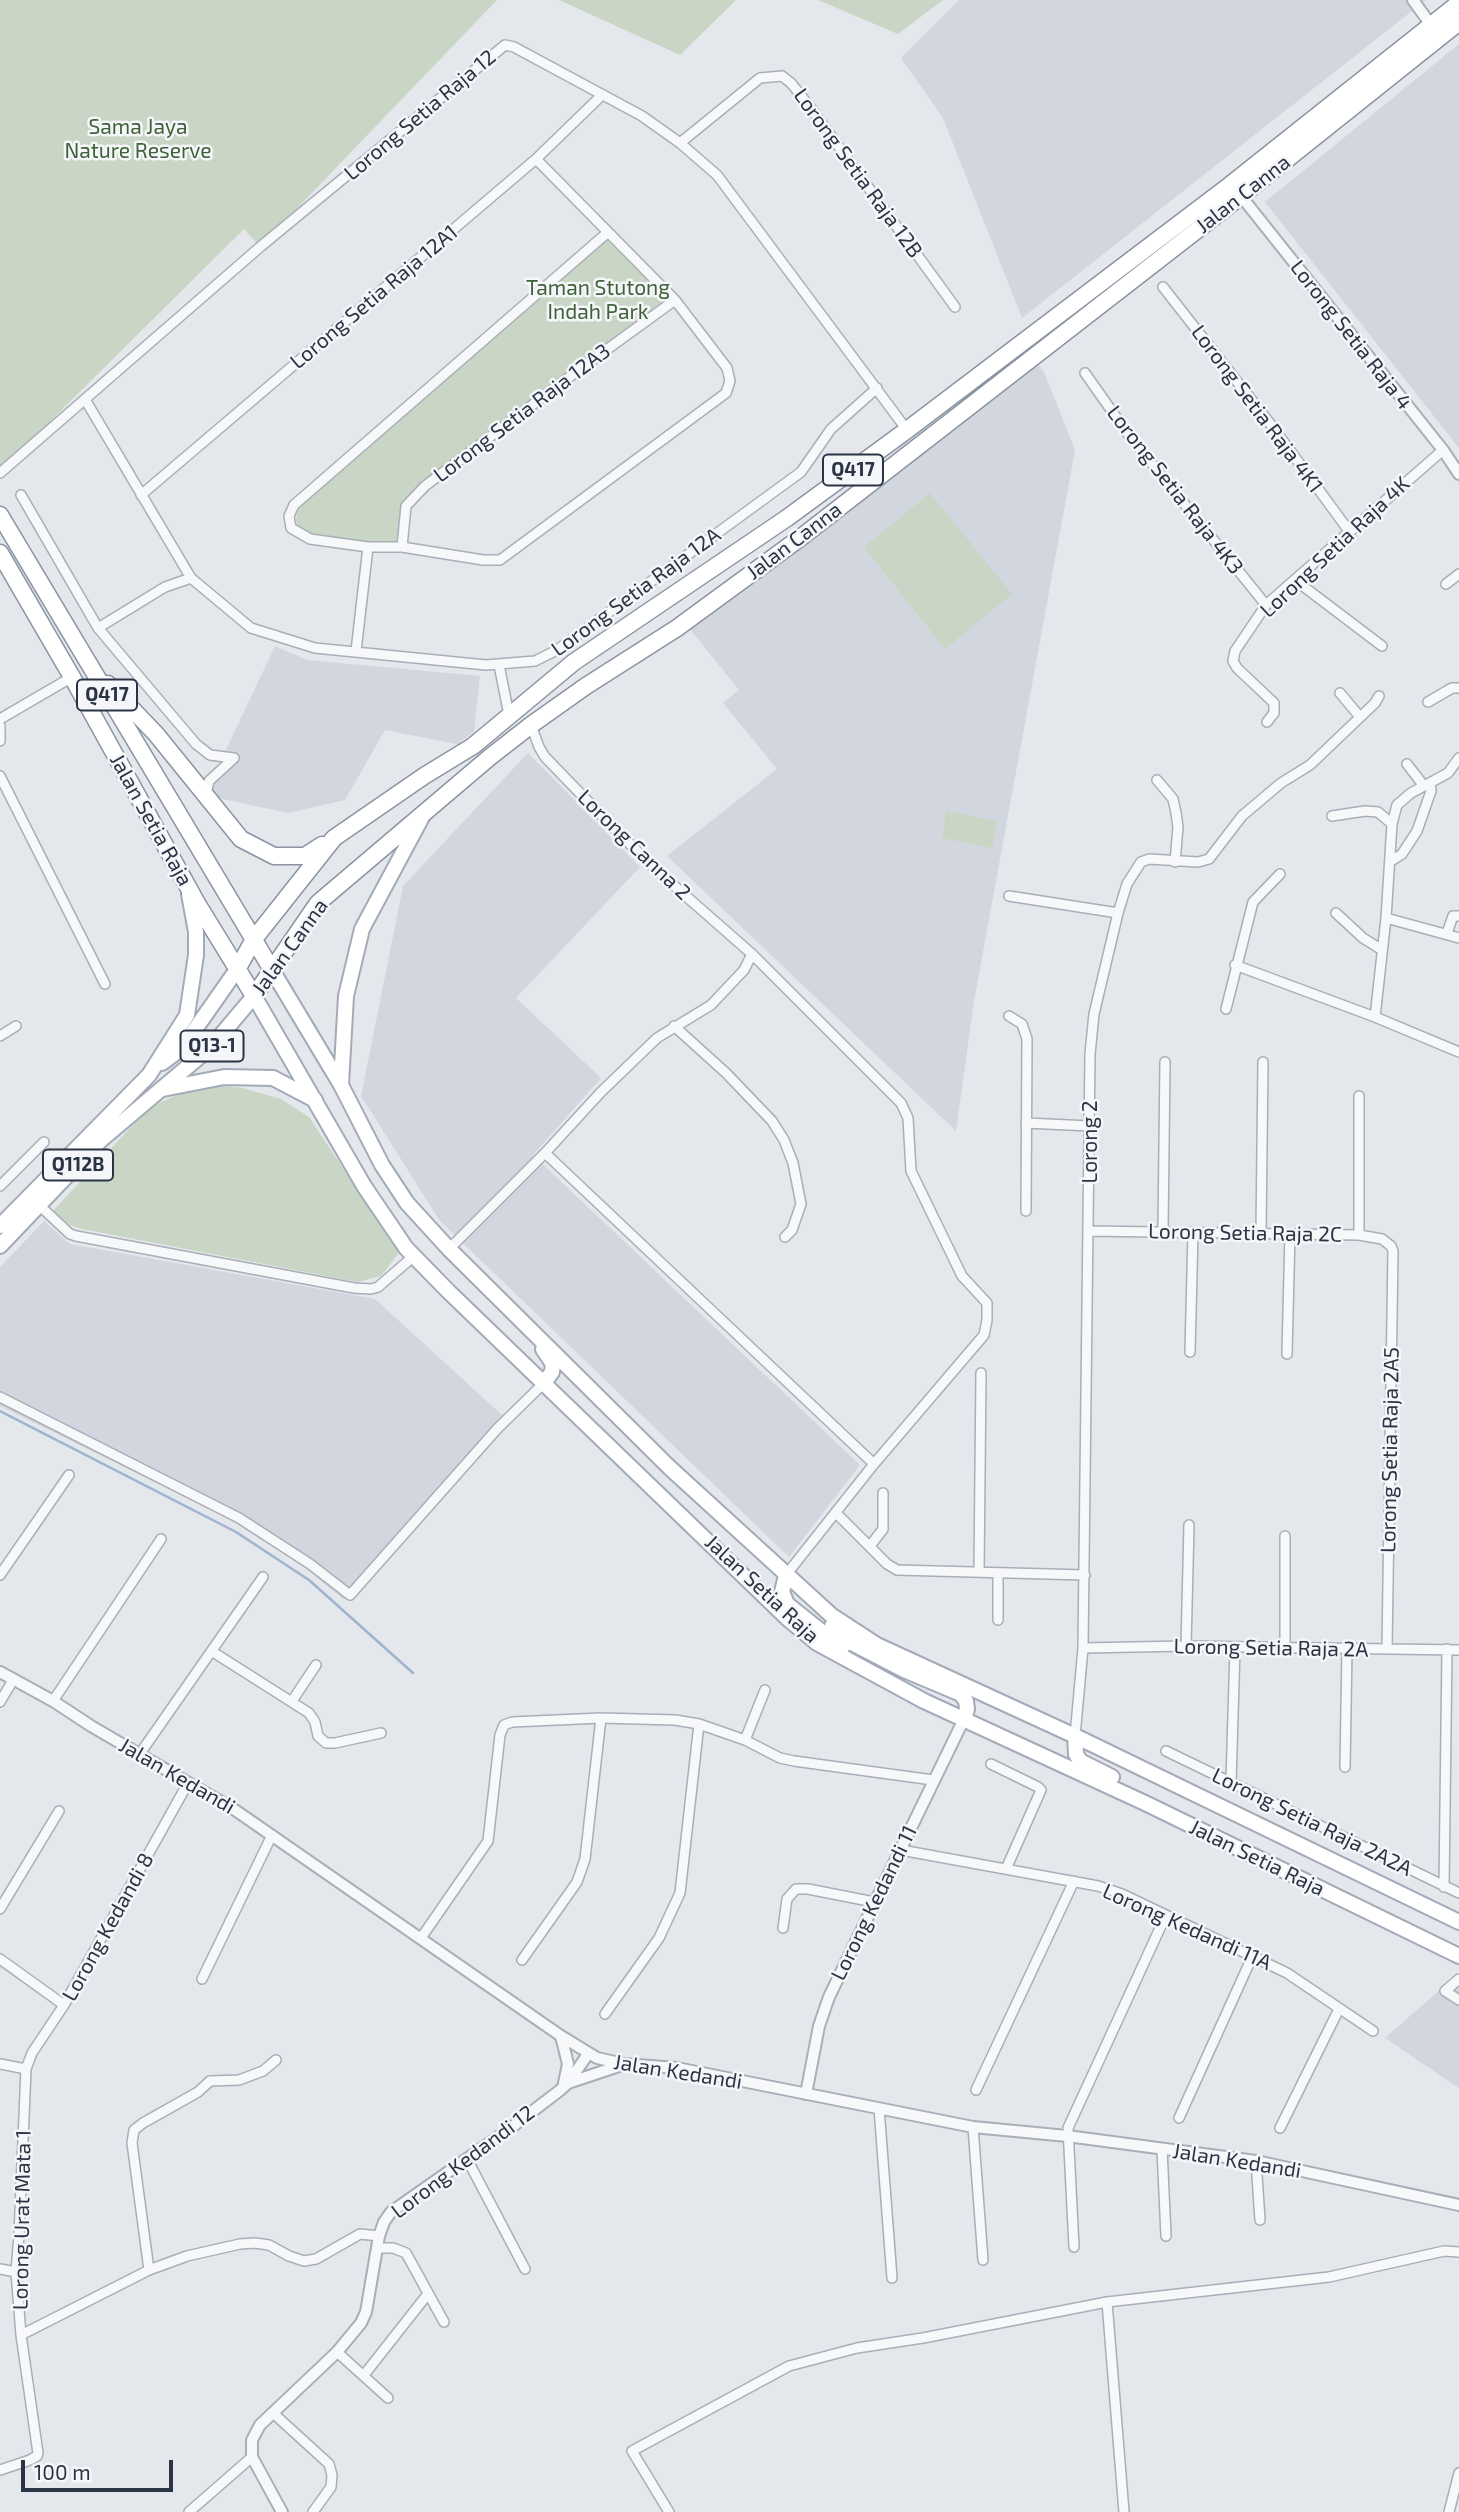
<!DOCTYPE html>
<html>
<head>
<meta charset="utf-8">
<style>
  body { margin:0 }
  #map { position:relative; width:1459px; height:2512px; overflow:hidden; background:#e4e7ec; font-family:"Exo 2",sans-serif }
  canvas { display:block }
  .scale { position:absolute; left:21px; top:2460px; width:152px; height:32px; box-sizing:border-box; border:4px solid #2b3445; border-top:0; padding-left:9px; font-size:21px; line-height:24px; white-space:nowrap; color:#2b3445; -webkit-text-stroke:5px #f4f6f9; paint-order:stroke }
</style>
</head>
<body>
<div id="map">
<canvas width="1459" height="2512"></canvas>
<div class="scale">100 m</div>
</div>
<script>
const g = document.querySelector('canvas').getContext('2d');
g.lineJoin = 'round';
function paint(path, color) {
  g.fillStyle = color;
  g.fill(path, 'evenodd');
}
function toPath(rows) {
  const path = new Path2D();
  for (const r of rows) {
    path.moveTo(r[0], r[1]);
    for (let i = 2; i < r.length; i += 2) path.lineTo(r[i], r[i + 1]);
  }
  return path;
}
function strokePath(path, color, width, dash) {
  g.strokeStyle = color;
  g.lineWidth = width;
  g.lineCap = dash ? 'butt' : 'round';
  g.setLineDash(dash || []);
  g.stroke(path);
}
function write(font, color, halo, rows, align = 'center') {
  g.font = font + ' "Exo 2",sans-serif';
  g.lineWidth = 5;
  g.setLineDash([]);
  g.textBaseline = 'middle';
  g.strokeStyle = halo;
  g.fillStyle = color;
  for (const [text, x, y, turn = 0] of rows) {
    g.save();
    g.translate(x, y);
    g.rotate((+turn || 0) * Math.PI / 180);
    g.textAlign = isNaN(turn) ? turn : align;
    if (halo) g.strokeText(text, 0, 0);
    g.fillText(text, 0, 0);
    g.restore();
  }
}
paint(toPath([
  [959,0,1426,0,1022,318,943,118,901,58],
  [1459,44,1459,448,1265,202],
  [1036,362,1044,372,1075,450,974,1001,956,1131,667,856,777,769,723,703,739,690,689,628],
  [275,646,307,660,480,676,474,732,457,744,385,730,345,800,288,813,223,799,206,792],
  [528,753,640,867,516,998,601,1078,533,1155,860,1465,789,1557,440,1221,361,1096,403,886],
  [44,1221,70,1244,375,1299,503,1416,343,1599,302,1565,236,1522,0,1406,0,1267],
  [1450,1981,1459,1986,1459,2088,1385,2038]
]), '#d2d6de');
paint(toPath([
  [0,0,497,0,260,247,244,229,0,471],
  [559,0,736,0,680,55],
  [818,0,943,0,898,34],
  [607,240,667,298,442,472,406,506,398,541,361,541,313,536,298,528,296,519,298,509,458,365],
  [930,493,1012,594,945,649,864,547],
  [946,811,997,821,992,848,942,838],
  [221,1086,243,1088,281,1099,309,1117,399,1253,381,1276,357,1282,82,1229,70,1225,53,1211,144,1113,161,1102,182,1093,200,1088]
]), '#c9d6c5');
strokePath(toPath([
  [0,1411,236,1532,309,1580,413,1673]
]), '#9fb4cc', 2.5);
const minor = toPath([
  [680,143,760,78,782,76,791,83,810,107,955,307],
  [536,159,675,300,727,368,730,381,726,393,500,560,483,560,402,547,368,547,310,539,291,528,289,516,294,505,607,233],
  [1163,287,1272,426,1349,531],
  [1085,373,1128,434,1266,605],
  [86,401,191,578,251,628,315,648,486,665,535,661,557,650,801,472,831,429,877,388],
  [0,473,260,247,505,45,514,47,642,116,680,143,717,175,907,430],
  [21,495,98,628,196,744,210,755,234,758],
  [141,495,536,159,602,95],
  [402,547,406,506,425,486,576,372,675,300],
  [1295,580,1382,646],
  [1446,584,1459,574],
  [98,628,165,587,191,578],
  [356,651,368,547],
  [499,665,509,715],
  [1340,693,1360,717],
  [1428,702,1452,688,1459,688],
  [0,719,72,677],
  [1267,722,1274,713,1274,703,1237,668,1233,661,1235,651,1266,605,1443,450],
  [531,725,539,747,545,757,605,819,655,869,752,954,901,1103,908,1118,911,1171,962,1276,987,1303,987,1320,984,1335,874,1464,786,1575],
  [0,726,0,741],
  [1407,764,1424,786],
  [0,776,105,984],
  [1157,780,1173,799,1176,813,1178,827,1175,862],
  [206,794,209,781,234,758],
  [1332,816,1365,811,1378,812,1392,824],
  [1391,861,1402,854,1417,831,1431,791,1430,783],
  [1009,896,1118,913],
  [1336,913,1363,938,1382,950],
  [1386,918,1459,938],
  [1447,933,1453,916,1459,916],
  [1235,965,1375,1017,1459,1052],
  [1226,1009,1253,902,1280,874],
  [1009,1016,1022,1024,1027,1039,1026,1211],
  [1375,1017,1386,918,1392,824,1397,805,1411,793,1448,773,1459,758],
  [674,1026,726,1073,772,1121,784,1140,793,1163,801,1204,792,1230,785,1237],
  [0,1036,16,1026],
  [1026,1123,1090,1126],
  [545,1153,874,1464],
  [0,1186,44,1142],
  [39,1205,70,1234,76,1236,354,1288,371,1289,378,1287,414,1256],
  [1090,1231,1359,1235,1382,1239,1391,1246,1393,1251,1387,1649],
  [1163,1231,1165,1062],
  [1261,1233,1263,1062],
  [1359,1235,1359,1096],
  [449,1249,545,1153,601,1092,657,1038,711,1005,744,970,752,954],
  [1190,1352,1193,1233],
  [1287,1354,1290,1234],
  [0,1397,239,1518,310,1564,350,1595,497,1429,544,1383],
  [836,1513,887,1564,897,1570,1085,1575],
  [870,1546,883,1529,883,1493],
  [979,1572,981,1373],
  [998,1573,998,1620],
  [0,1575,69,1475],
  [1186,1646,1189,1525],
  [1083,1648,1186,1646,1459,1650],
  [1285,1649,1285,1536],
  [213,1652,309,1713,315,1722,318,1736,326,1743,335,1743,381,1733],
  [53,1701,161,1539],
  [292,1701,316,1665],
  [0,1702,13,1680],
  [1075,1736,1083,1648,1090,1054,1094,1014,1118,913,1127,884,1141,862,1149,859,1198,862,1209,859,1242,816,1281,783,1310,765,1375,703,1379,696],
  [745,1740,765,1690],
  [1166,1751,1459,1893],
  [139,1755,263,1577],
  [991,1764,1038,1787,1041,1790,1006,1869],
  [1345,1767,1347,1649],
  [1231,1782,1235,1648],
  [901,1850,1098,1886,1122,1894,1287,1973,1373,2031],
  [1444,1887,1447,1649],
  [0,1909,59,1811],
  [783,1928,787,1899,796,1889,808,1889,874,1902],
  [421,1938,488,1841,500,1735,504,1725,512,1722,601,1718,675,1720,699,1724,745,1740,780,1758,794,1761,933,1780],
  [0,1959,64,2005],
  [522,1960,577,1882,585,1859,601,1718],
  [202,1979,272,1835],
  [1459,1979,1445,1991,1459,2000],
  [605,2014,659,1938,680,1893,699,1724],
  [0,2064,26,2069],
  [976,2090,1074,1881],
  [879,2108,892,2278],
  [1179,2118,1253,1955],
  [973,2127,983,2260],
  [1280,2128,1339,2009],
  [1162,2149,1166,2236],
  [467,2159,525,2269],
  [1256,2161,1260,2220],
  [1074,2247,1068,2128,1166,1915],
  [377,2248,393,2248,406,2253,444,2322],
  [0,2269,16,2272],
  [149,2270,132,2143,134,2130,143,2123,198,2092,210,2081,239,2080,263,2071,276,2060],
  [1107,2302,1329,2277,1444,2251,1459,2252],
  [21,2335,149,2270,187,2256,240,2244,255,2243,269,2245,289,2256,304,2261,316,2259,360,2234,379,2236],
  [337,2352,388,2398],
  [364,2375,427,2295],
  [273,2413,329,2464,332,2475,331,2487,313,2512],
  [0,2470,30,2460,37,2456,38,2453,21,2335,16,2272,19,2235,26,2069,32,2053,64,2005,188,1783],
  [189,2512,252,2457],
  [669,2512,632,2451,789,2366,857,2348,923,2338,1107,2302,1124,2512],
  [1449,2512,1459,2473]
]);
const tertiary = toPath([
  [1413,0,1431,25],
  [1241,196,1443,450,1459,474],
  [0,1672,53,1701,91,1726,235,1810,561,2036,597,2058,624,2064,677,2068,973,2127,1067,2136,1256,2161,1459,2205],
  [561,2036,568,2064,564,2083],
  [568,2083,622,2065],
  [806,2094,819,2026,829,1997,964,1719],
  [282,2512,252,2457,252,2440,260,2425,337,2352,361,2323,366,2312,379,2236,384,2222,391,2212,508,2130,559,2091,568,2083,588,2054]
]);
const primary = toPath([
  [272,970,341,1085,382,1165,407,1203,449,1249,670,1468,831,1615,877,1645,1075,1736,1459,1922],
  [162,1063,182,1048,238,968],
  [341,1084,346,996,362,929,422,817],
  [163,1089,224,1077,273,1078,315,1100],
  [0,1226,149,1075,187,1015,196,955,196,932,189,894],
  [0,1246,101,1140,211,1047,254,996,364,1186,406,1248,448,1291,787,1618,817,1643,924,1701,1145,1803,1459,1956],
  [543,1349,553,1364,552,1372,544,1383],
  [786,1575,782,1592,787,1604,842,1648],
  [832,1626,848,1641,904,1670,961,1694,966,1701,967,1709,964,1719],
  [1075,1736,1076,1754,1080,1761,1112,1777]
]);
const trunk = toPath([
  [0,515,272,970],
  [0,553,72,677,198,905,254,996,318,903,490,757,531,725,586,686,677,628,804,535,1241,196,1459,22],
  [108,684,156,734,241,839,274,856,305,856,322,845],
  [238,968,254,939,334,838,424,776,473,746,574,662,787,518,907,430,1230,185,1459,3]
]);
strokePath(minor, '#a9aeb7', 12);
strokePath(tertiary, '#a9aeb7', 14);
strokePath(primary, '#a3abb8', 18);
strokePath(trunk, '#8b94a3', 19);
strokePath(minor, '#f7f8fa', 9);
strokePath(tertiary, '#f7f8fa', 10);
strokePath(primary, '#fff', 14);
strokePath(trunk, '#fff', 16);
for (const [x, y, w] of [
  [853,470,60],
  [107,695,60],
  [212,1046,63],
  [78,1165,70]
]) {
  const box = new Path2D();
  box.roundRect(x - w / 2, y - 15.5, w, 31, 5);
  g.fillStyle = '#f4f6f9';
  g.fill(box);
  strokePath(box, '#2b3445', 2);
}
write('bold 19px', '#2b3445', null, [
  ["Q417",853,470],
  ["Q417",107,695],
  ["Q13-1",212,1046],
  ["Q112B",78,1165]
]);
write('21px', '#2b3445', '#f4f6f9', [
  ["Lorong Setia Raja 12",420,115,-40],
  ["Lorong Setia Raja 12B",858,173,54],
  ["Jalan Canna",1243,194,-38],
  ["Lorong Setia Raja 12A1",374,297,-40],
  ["Lorong Setia Raja 4",1351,335,52],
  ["Lorong Setia Raja 4K1",1257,409,53],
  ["Lorong Setia Raja 12A3",522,413,-37],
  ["Lorong Setia Raja 4K3",1175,490,52],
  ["Jalan Canna",794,541,-37],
  ["Lorong Setia Raja 4K",1335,547,-43],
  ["Lorong Setia Raja 12A",636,592,-36],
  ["Jalan Setia Raja",151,820,61],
  ["Lorong Canna 2",634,845,44],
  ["Jalan Canna",290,947,-54],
  ["Lorong 2",1090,1142,-90],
  ["Lorong Setia Raja 2C",1245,1233,1],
  ["Lorong Setia Raja 2A5",1390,1450,-89],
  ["Jalan Setia Raja",762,1589,43],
  ["Lorong Setia Raja 2A",1271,1648,1],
  ["Jalan Kedandi",177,1776,30],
  ["Lorong Setia Raja 2A2A",1312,1822,26],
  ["Jalan Setia Raja",1257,1858,26],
  ["Lorong Kedandi 11",874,1903,-64],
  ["Lorong Kedandi 8",108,1927,-61],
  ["Lorong Kedandi 11A",1187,1927,24],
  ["Jalan Kedandi",678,2072,9],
  ["Jalan Kedandi",1237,2161,9],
  ["Lorong Kedandi 12",463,2162,-37],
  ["Lorong Urat Mata 1",22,2220,-89]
]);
write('21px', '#3f6138', '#f4f6f9', [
  ["Sama Jaya",138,127],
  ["Nature Reserve",138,151],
  ["Taman Stutong",598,288],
  ["Indah Park",598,312]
]);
</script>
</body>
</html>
